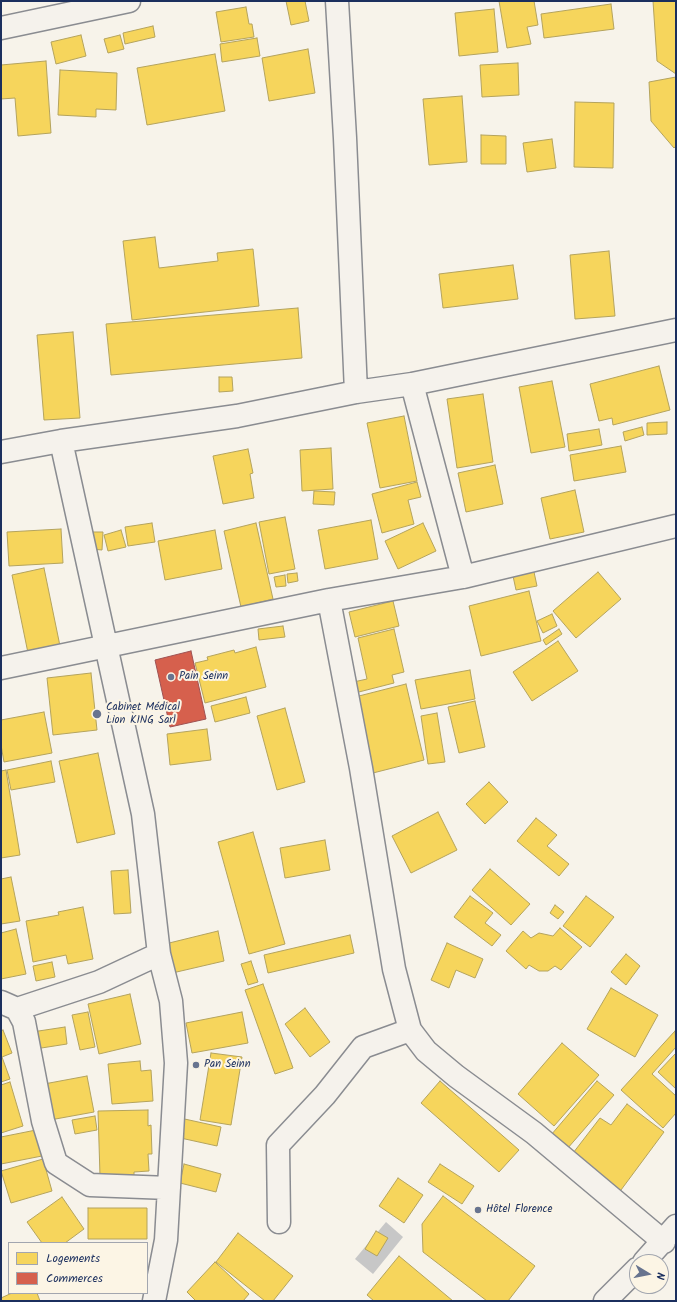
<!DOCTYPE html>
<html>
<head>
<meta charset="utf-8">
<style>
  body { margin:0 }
  #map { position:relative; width:677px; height:1302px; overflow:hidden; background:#f7f3ea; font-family:Kalam,sans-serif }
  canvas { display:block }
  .frame { position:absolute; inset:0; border:2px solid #1b2f5e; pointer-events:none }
  .legend { position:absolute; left:8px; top:1242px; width:140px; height:52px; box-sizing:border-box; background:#fcf5e5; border:1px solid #a2a6af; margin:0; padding:5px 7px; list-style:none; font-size:12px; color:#1b2f5e }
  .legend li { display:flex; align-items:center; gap:8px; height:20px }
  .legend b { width:20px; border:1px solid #a2a6af }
  .north { position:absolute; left:629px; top:1254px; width:40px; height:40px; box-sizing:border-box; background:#fcf5e5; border:1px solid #a2a6af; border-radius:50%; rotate:100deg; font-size:11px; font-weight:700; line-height:16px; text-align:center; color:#1b2f5e }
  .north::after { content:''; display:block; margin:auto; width:14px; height:18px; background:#68748f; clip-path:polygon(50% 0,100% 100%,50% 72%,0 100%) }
</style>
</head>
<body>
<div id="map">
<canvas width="677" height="1302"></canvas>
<div class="frame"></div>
<ul class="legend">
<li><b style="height:11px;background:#f6d55c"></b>Logements</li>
<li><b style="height:11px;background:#d6604d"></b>Commerces</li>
</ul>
<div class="north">N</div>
</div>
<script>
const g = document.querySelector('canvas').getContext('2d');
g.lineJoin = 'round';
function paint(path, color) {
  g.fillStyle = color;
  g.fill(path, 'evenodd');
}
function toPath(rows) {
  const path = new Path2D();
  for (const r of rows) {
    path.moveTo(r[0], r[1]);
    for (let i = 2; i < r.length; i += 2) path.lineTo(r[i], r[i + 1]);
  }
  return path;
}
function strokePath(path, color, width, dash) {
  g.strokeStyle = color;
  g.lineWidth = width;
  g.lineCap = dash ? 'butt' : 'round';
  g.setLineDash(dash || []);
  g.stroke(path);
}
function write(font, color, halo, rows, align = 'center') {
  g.font = font + ' Kalam,sans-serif';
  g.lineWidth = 4;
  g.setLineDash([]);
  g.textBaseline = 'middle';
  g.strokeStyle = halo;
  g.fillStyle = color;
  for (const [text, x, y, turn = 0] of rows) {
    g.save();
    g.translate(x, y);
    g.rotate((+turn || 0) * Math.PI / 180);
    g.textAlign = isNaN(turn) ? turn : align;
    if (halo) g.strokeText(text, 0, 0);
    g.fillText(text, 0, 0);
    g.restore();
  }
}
paint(toPath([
  [386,1222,403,1237,373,1274,355,1259]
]), '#c7c7c7');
const homes = toPath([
  [286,1,305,1,309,21,291,25,286,1],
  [499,1,534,1,538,25,527,27,531,44,507,48,499,1],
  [653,1,676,1,676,74,657,61,653,1],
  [611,4,614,29,544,38,541,14,611,4],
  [246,7,249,24,252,24,254,37,221,42,216,12,246,7],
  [494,9,498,52,459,56,455,13,494,9],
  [153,26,155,37,125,44,123,33,153,26],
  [81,35,86,56,56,64,51,42,81,35],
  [120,35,124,49,108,53,104,39,120,35],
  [257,38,260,56,222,62,220,44,257,38],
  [308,49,315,93,269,101,262,58,308,49],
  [215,54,225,111,147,125,137,68,215,54],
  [46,61,51,133,18,136,15,98,1,99,1,65,46,61],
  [518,63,519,95,482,97,480,65,518,63],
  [60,70,117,73,116,110,96,109,96,117,58,115,60,70],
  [676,77,676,146,674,148,651,121,649,82,676,77],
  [462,96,467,162,429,165,423,99,462,96],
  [575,102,614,103,613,168,574,167,575,102],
  [481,135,506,136,506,164,481,164,481,135],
  [552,139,556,168,527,172,523,143,552,139],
  [155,237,159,268,218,261,217,253,253,249,259,306,132,320,123,241,155,237],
  [609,251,615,316,575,319,570,255,609,251],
  [513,265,518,299,443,308,439,274,513,265],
  [298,308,302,358,111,375,106,324,298,308],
  [73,332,80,418,44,420,37,335,73,332],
  [659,366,670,410,613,425,612,418,599,421,590,384,659,366],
  [219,377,232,377,233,391,219,392,219,377],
  [552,381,565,447,531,453,519,387,552,381],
  [483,394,493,462,457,468,447,399,483,394],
  [404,416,417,481,380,488,367,423,404,416],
  [667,422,667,434,647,435,647,423,667,422],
  [642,427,644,435,625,441,623,432,642,427],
  [599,429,602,445,569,451,567,434,599,429],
  [621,446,626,472,574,481,570,455,621,446],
  [331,448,333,489,302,491,300,450,331,448],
  [248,449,253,473,250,474,254,498,223,504,213,456,248,449],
  [495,465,503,504,466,512,458,473,495,465],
  [417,482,421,497,408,500,414,524,382,533,372,494,417,482],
  [575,490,584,532,550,539,541,498,575,490],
  [314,491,335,492,334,505,313,504,314,491],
  [285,517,295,569,269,574,259,522,285,517],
  [371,520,378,559,325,569,318,530,371,520],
  [152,523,155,542,128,546,125,527,152,523],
  [256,523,273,599,241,607,224,531,256,523],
  [423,523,436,551,398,569,385,541,423,523],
  [61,529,63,563,9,566,7,532,61,529],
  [121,530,126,547,108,551,104,535,121,530],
  [215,530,222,569,165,580,158,541,215,530],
  [91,532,103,532,102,550,91,549,91,532],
  [44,568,60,646,28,653,12,575,44,568],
  [534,572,537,586,516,590,513,576,534,572],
  [598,572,621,599,576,638,553,611,598,572],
  [297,573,298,581,288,583,287,574,297,573],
  [285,575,286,586,276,587,274,577,285,575],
  [529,591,541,641,481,656,469,606,529,591],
  [393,601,399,626,355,637,349,612,393,601],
  [552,614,557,626,543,633,537,621,552,614],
  [283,626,285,637,259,640,258,629,283,626],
  [394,629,404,672,392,675,394,683,351,694,349,683,367,679,358,638,394,629],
  [559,629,562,634,546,645,543,640,559,629],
  [558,641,578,671,532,701,513,672,558,641],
  [256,647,266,687,205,703,195,663,208,660,207,657,234,650,235,653,256,647],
  [470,670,475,699,421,709,415,680,470,670],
  [91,673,97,730,53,735,47,678,91,673],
  [406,684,424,760,373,773,355,697,406,684],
  [246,697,250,713,215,722,211,706,246,697],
  [475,701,485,747,459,753,448,707,475,701],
  [285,708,305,782,277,790,257,716,285,708],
  [44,712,52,753,4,762,1,745,1,720,44,712],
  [437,713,445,762,428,764,421,716,437,713],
  [207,729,211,760,170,765,167,734,207,729],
  [98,753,115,834,77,843,59,761,98,753],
  [51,761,55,782,11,790,7,770,51,761],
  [6,770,20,855,1,858,1,771,6,770],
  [489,782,508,802,485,824,466,804,489,782],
  [438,812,457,850,411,873,392,836,438,812],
  [536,818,557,835,547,846,569,864,559,876,517,841,536,818],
  [253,832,285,944,249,954,218,842,253,832],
  [325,840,330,870,285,878,280,848,325,840],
  [490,869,530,904,511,925,472,890,490,869],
  [128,870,131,913,114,914,111,871,128,870],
  [11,877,20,921,1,924,1,879,11,877],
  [470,896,493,913,485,923,501,935,492,946,454,917,470,896],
  [586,896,614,917,590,947,563,926,586,896],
  [555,905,564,912,558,919,550,913,555,905],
  [83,907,93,959,68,964,66,955,33,962,26,921,59,915,58,912,83,907],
  [560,928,582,947,561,970,555,966,548,971,539,971,529,965,526,969,506,951,523,931,531,938,539,933,553,936,560,928],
  [16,929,26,974,1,979,1,933,16,929],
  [218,931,224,961,168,974,161,945,218,931],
  [350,935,354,953,268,973,264,955,350,935],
  [447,943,483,959,475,978,456,970,449,988,431,980,447,943],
  [626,954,640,966,626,985,611,972,626,954],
  [251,961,258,982,248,985,241,964,251,961],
  [52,962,55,977,36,981,33,966,52,962],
  [263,984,293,1068,275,1074,245,990,263,984],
  [611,988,658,1015,635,1057,587,1029,611,988],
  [130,994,141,1044,99,1054,88,1004,130,994],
  [305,1008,330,1042,310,1057,285,1024,305,1008],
  [88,1012,95,1047,80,1050,72,1015,88,1012],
  [242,1012,248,1043,192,1053,186,1023,242,1012],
  [65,1027,67,1044,35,1049,32,1032,65,1027],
  [3,1030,12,1053,2,1057,10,1079,1,1082,1,1031,3,1030],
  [675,1031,676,1047,652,1074,676,1096,676,1113,663,1128,621,1090,675,1031],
  [562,1043,599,1075,554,1126,518,1094,562,1043],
  [211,1053,242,1057,231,1125,200,1120,211,1053],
  [676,1053,676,1089,658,1072,676,1053],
  [140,1061,141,1071,151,1070,153,1101,112,1104,108,1064,140,1061],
  [87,1076,94,1112,50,1120,44,1084,87,1076],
  [440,1081,519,1150,499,1172,421,1103,440,1081],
  [597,1081,614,1095,567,1149,551,1135,597,1081],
  [10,1082,23,1126,1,1133,1,1085,10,1082],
  [627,1104,664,1132,618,1194,570,1157,600,1118,611,1125,627,1104],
  [148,1110,148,1126,151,1125,152,1154,148,1154,149,1171,134,1172,134,1175,100,1176,98,1111,148,1110],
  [95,1116,97,1130,75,1134,72,1120,95,1116],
  [180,1118,221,1127,217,1146,176,1137,180,1118],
  [36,1130,42,1156,1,1164,1,1137,36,1130],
  [43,1159,52,1191,11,1203,1,1171,43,1159],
  [184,1164,221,1174,216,1192,180,1183,184,1164],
  [440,1164,474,1186,462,1204,428,1182,440,1164],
  [398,1178,423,1195,404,1223,379,1206,398,1178],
  [443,1196,535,1266,508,1301,487,1301,423,1252,422,1224,443,1196],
  [62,1197,84,1229,65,1243,42,1243,27,1222,62,1197],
  [88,1208,147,1208,147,1239,88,1239,88,1208],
  [376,1231,388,1238,377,1256,365,1249,376,1231],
  [238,1233,293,1276,273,1301,265,1301,216,1262,238,1233],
  [399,1256,453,1301,374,1301,367,1295,399,1256],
  [215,1262,249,1294,243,1301,196,1301,187,1292,215,1262],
  [12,1293,37,1293,40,1301,1,1301,1,1298,12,1293]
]);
paint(homes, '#f6d55c');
strokePath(homes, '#b4a35d', 1);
const shops = toPath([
  [191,651,206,719,170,727,155,660,191,651]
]);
paint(shops, '#d6604d');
strokePath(shops, '#9e5152', 1);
const minor = toPath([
  [337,1,345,138,356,392],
  [1,28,129,1],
  [412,384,463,577],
  [61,441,143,814,159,954,171,1001,176,1063,166,1240,154,1301],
  [1,452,61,441,237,416,356,392,412,384,676,330],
  [329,600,361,768,394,969,410,1030,426,1051,456,1076,534,1133,664,1242],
  [1,668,329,600,463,577,676,526],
  [1,1002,17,1009,24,1022,43,1121,56,1163,90,1185,169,1188],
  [17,1009,99,982,159,954],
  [279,1222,278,1145,325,1095,363,1047,410,1030],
  [644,1262,676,1226],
  [605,1301,637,1269]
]);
strokePath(minor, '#8a8c91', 25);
strokePath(minor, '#f5f2ec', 22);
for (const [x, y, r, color] of [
  [171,677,4,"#68748f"],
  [97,714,5,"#68748f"],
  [196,1065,4,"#68748f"],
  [478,1210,4,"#68748f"]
]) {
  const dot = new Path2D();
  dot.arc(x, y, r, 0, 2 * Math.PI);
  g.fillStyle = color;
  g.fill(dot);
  strokePath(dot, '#fcf5e5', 1.5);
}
write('11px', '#1b2f5e', '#fcf5e5', [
  ["Pain Seinn",179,677],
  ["Cabinet Médical",106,708],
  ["Lion KING Sarl",106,721],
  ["Pan Seinn",204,1065],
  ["Hôtel Florence",486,1210]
], 'left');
</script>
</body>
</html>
